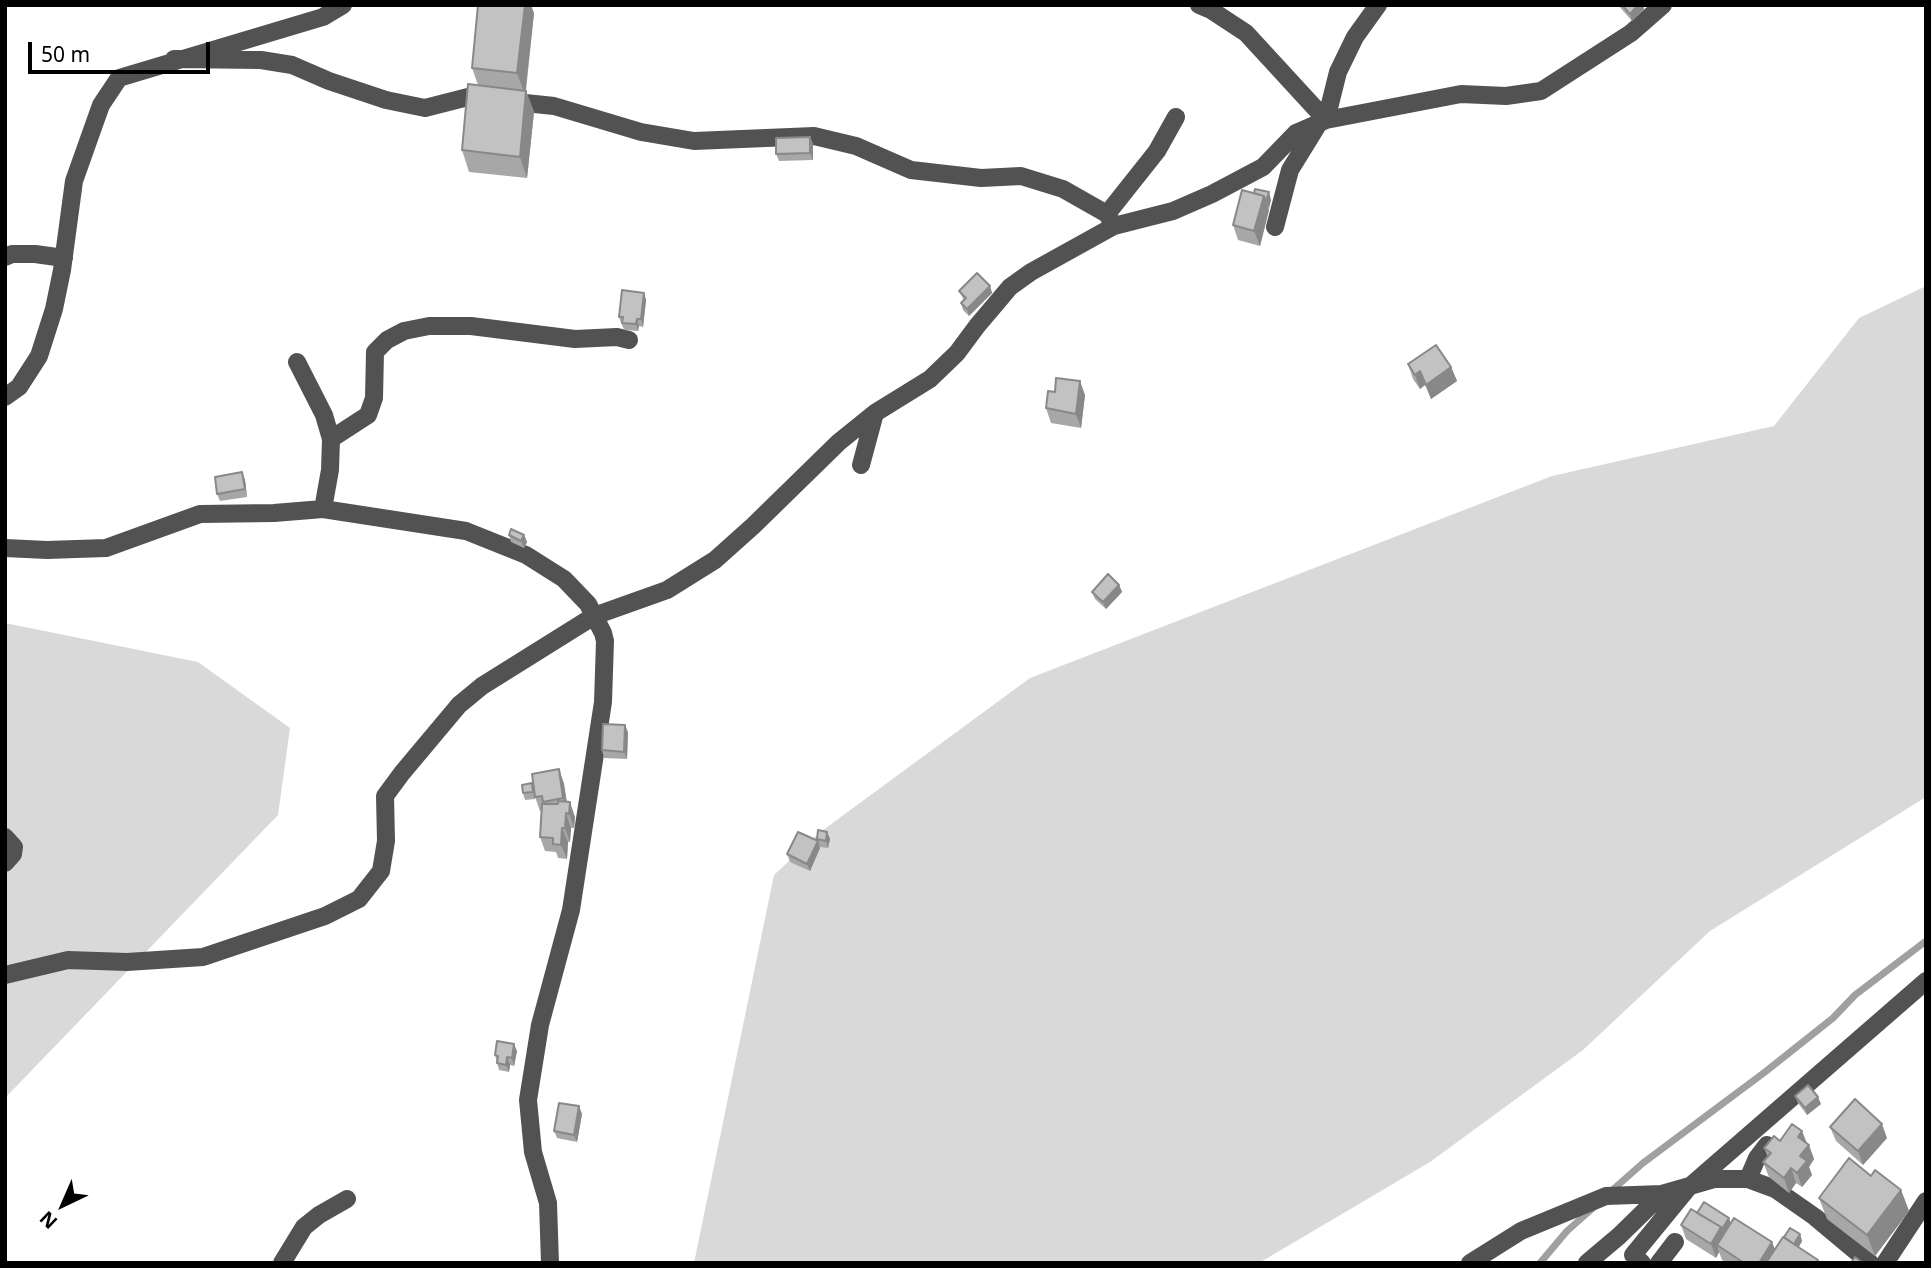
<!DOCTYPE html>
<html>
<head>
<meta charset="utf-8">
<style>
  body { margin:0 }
  #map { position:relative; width:1931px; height:1268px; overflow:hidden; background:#fff; font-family:"Noto Sans",sans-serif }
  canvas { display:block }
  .frame { position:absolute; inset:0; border:7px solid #000; pointer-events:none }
  .north { position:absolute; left:28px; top:1170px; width:70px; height:70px; -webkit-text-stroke:5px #fff; paint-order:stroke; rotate:224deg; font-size:19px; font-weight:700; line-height:28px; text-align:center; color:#000 }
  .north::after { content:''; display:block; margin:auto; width:24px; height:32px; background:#000; clip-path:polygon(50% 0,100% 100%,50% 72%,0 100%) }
  .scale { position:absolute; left:28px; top:42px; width:182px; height:32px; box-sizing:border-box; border:4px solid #000; border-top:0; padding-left:9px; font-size:21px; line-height:24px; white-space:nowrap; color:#000; -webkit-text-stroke:5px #fff; paint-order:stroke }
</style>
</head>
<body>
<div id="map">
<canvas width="1931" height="1268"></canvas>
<div class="frame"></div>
<div class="north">N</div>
<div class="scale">50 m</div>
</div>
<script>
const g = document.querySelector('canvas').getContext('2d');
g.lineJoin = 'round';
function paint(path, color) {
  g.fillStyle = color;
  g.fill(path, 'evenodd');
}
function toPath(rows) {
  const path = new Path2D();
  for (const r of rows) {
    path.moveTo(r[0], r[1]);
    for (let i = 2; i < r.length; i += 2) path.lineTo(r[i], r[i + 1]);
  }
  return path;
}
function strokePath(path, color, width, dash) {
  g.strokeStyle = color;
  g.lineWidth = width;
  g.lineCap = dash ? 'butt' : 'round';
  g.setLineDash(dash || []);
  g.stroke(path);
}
paint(toPath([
  [1926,286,1926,797,1710,931,1583,1050,1430,1162,1259,1263,694,1263,774,875,819,833,1030,678,1552,476,1774,426,1859,318],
  [5,623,198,662,290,728,278,815,5,1098]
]), '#d9d9d9');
strokePath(toPath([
  [1609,1193,1643,1163,1765,1072,1833,1018,1855,995,1926,941],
  [1540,1263,1567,1231,1593,1208]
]), '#a0a0a0', 7);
strokePath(toPath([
  [1199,5,1211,10,1246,33,1326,120],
  [174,59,261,60,292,65,329,81,386,100,425,108,468,97,554,106,641,132,694,141,814,136,856,146,911,170,981,178,1021,176,1063,189,1107,214,1114,226],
  [1326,120,1338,72,1355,37,1378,5],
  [1107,214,1157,151,1176,117],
  [1275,227,1290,170,1319,123],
  [5,257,12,254,35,254,64,258],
  [297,362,324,415,331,439,330,470,323,509],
  [5,397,19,387,39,356,54,309,62,270,74,181,101,105,119,78,323,17,343,5],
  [331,439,368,415,374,398,375,352,387,340,404,331,429,326,471,326,575,339,617,337,629,340],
  [861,465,875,413],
  [5,548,47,550,106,548,200,514,274,513,323,509,466,531,526,555,564,579,588,604,603,633,605,641,603,702,571,910,540,1025,528,1100,533,1152,548,1203,550,1263],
  [5,837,14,847,13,854,5,863],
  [5,975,68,960,127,962,203,957,325,916,359,899,381,871,386,841,385,796,402,773,459,705,482,686,594,616,667,590,715,560,753,526,839,442,875,413,930,379,957,353,977,326,1010,287,1031,272,1114,226,1173,211,1212,194,1263,167,1296,133,1326,120,1461,94,1506,96,1541,91,1631,33,1663,5],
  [1748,1179,1757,1158,1767,1145],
  [282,1263,304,1227,319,1215,347,1199],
  [1470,1263,1521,1231,1606,1196,1662,1194,1714,1179,1748,1179,1775,1189,1815,1217,1870,1263],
  [1587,1263,1619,1236,1662,1194],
  [1642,1263,1633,1255,1688,1188,1926,981],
  [1659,1263,1675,1242],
  [1885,1263,1926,1201]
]), '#525252', 18);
paint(toPath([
  [1618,5,1643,5,1644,9,1632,21],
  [534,13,526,91,534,112,527,178,469,172,462,150,478,85,472,68],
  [810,137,813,144,813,160,779,161,776,154],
  [1242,190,1271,200,1268,208,1269,210,1260,246,1238,240,1233,225],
  [990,286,992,293,969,316,963,310,961,303,964,300,959,291],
  [644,293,646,300,643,327,639,326,638,331,624,330,619,317],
  [1408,364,1451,367,1457,381,1431,399,1425,385,1420,389,1413,379],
  [1085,395,1081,428,1051,423,1046,408],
  [242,472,245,480,247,497,220,501,217,494],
  [509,535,524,535,527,542,524,548,511,542],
  [1119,585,1122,592,1106,609,1095,599,1092,592],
  [628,732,627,759,604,758,602,750],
  [559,769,564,784,567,802,575,817,574,828,571,828,570,842,568,842,567,859,558,858,556,852,545,851,540,837,541,811,540,811,535,797,535,799,525,800,523,793,532,783,534,789],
  [827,832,830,839,828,848,820,847,820,848,810,871,790,862,787,854,817,841,817,839],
  [517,1051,514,1066,510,1065,509,1072,499,1070,495,1055],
  [1795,1096,1821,1104,1807,1115,1798,1103],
  [582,1114,577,1142,557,1138,554,1131],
  [1830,1127,1887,1138,1863,1165,1836,1141],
  [1802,1131,1814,1159,1809,1167,1812,1175,1802,1187,1796,1183,1789,1193,1769,1177,1763,1162,1768,1157,1764,1148],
  [1871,1176,1901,1190,1909,1211,1875,1256,1827,1219,1819,1198],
  [1697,1213,1729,1218,1731,1224,1775,1249,1800,1234,1802,1241,1799,1247,1818,1260,1819,1263,1727,1263,1722,1260,1719,1252,1716,1258,1686,1239,1681,1225]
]), '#a7a7a7');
paint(toPath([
  [525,5,531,5,534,13,525,94,517,73],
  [1638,5,1643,5,1644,9,1632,21,1630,14],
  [526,91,534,112,527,178,520,157],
  [810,137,813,144,813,160,810,153],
  [1269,192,1271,200,1269,209,1266,201],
  [1264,196,1269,210,1260,246,1254,231],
  [990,286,992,293,969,316,967,309],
  [644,293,646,300,643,327,641,319],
  [637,319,639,326,638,331,636,324],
  [1451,367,1457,381,1431,399,1426,385],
  [1420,371,1425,385,1420,389,1415,375],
  [1080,381,1085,395,1081,428,1076,414],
  [242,472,245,480,247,497,245,489],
  [524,535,527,542,524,548,521,541],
  [1119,585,1122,592,1106,609,1103,602],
  [625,725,628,732,627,759,624,752],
  [559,769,564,784,568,813,563,798],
  [570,802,575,817,574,828,569,814],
  [566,813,571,828,570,842,565,828],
  [562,828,568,842,567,859,561,845],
  [827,832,830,839,828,848,826,841],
  [818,841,820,848,810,871,807,864],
  [514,1044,517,1051,514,1066,512,1058],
  [507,1057,510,1065,509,1072,506,1065],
  [1818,1097,1821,1104,1807,1115,1805,1108],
  [579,1106,582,1114,577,1142,574,1135],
  [1882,1124,1887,1138,1863,1165,1858,1151],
  [1802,1131,1807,1146,1798,1137],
  [1809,1145,1814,1159,1809,1167,1812,1175,1802,1187,1797,1173,1800,1156],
  [1791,1168,1796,1183,1789,1193,1784,1178],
  [1901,1190,1909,1211,1875,1256,1867,1235],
  [1729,1218,1731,1225,1717,1245,1719,1252,1716,1258,1711,1244,1721,1227],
  [1800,1234,1802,1241,1794,1254,1792,1247],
  [1772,1242,1778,1257,1774,1263,1759,1263]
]), '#888');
const building = toPath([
  [478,5,525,5,517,73,472,68,478,5],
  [1622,5,1638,5,1630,14,1622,5],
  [468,84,526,91,520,157,462,150,468,84],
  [810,137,810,153,776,154,776,138,810,137],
  [1255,189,1269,192,1266,201,1264,196,1254,193,1255,189],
  [1242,190,1264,196,1254,231,1233,225,1242,190],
  [977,273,990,286,967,309,961,303,966,298,959,291,977,273],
  [622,290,644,293,641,319,637,319,636,324,622,323,623,317,619,317,622,290],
  [1436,345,1451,367,1426,385,1420,371,1415,375,1408,364,1436,345],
  [1056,378,1080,381,1076,414,1046,408,1048,391,1055,392,1056,378],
  [242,472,245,489,217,494,215,477,242,472],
  [511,529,524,535,521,541,509,535,511,529],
  [1108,574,1119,585,1103,602,1092,592,1108,574],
  [603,724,625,725,624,752,602,750,603,724],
  [559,769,563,798,543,802,542,796,535,797,532,774,559,769],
  [532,783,533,792,523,793,522,785,532,783],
  [558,801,570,802,569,814,566,813,565,828,562,828,561,845,553,844,553,838,540,837,542,804,558,804,558,801],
  [818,830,827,832,826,841,817,839,818,830],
  [798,832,818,841,807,864,787,854,798,832],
  [497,1041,514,1044,512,1058,507,1057,506,1065,497,1063,498,1056,495,1055,497,1041],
  [1808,1085,1818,1097,1805,1108,1795,1096,1808,1085],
  [1855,1099,1882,1124,1858,1151,1830,1127,1855,1099],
  [559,1103,579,1106,574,1135,554,1131,559,1103],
  [1792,1124,1802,1131,1798,1137,1809,1145,1800,1156,1807,1161,1797,1173,1791,1168,1784,1178,1763,1162,1771,1153,1764,1148,1774,1136,1780,1141,1792,1124],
  [1849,1158,1871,1176,1875,1170,1901,1190,1867,1235,1819,1198,1849,1158],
  [1704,1202,1729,1218,1722,1229,1721,1227,1697,1213,1704,1202],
  [1691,1209,1721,1227,1711,1244,1681,1225,1691,1209],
  [1734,1218,1772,1242,1759,1263,1744,1263,1717,1245,1734,1218],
  [1790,1228,1800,1234,1794,1244,1784,1237,1790,1228],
  [1783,1237,1818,1260,1816,1263,1766,1263,1783,1237],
  [1855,1257,1863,1263,1851,1263,1855,1257]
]);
paint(building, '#c2c2c2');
strokePath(building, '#888', 2);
</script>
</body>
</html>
